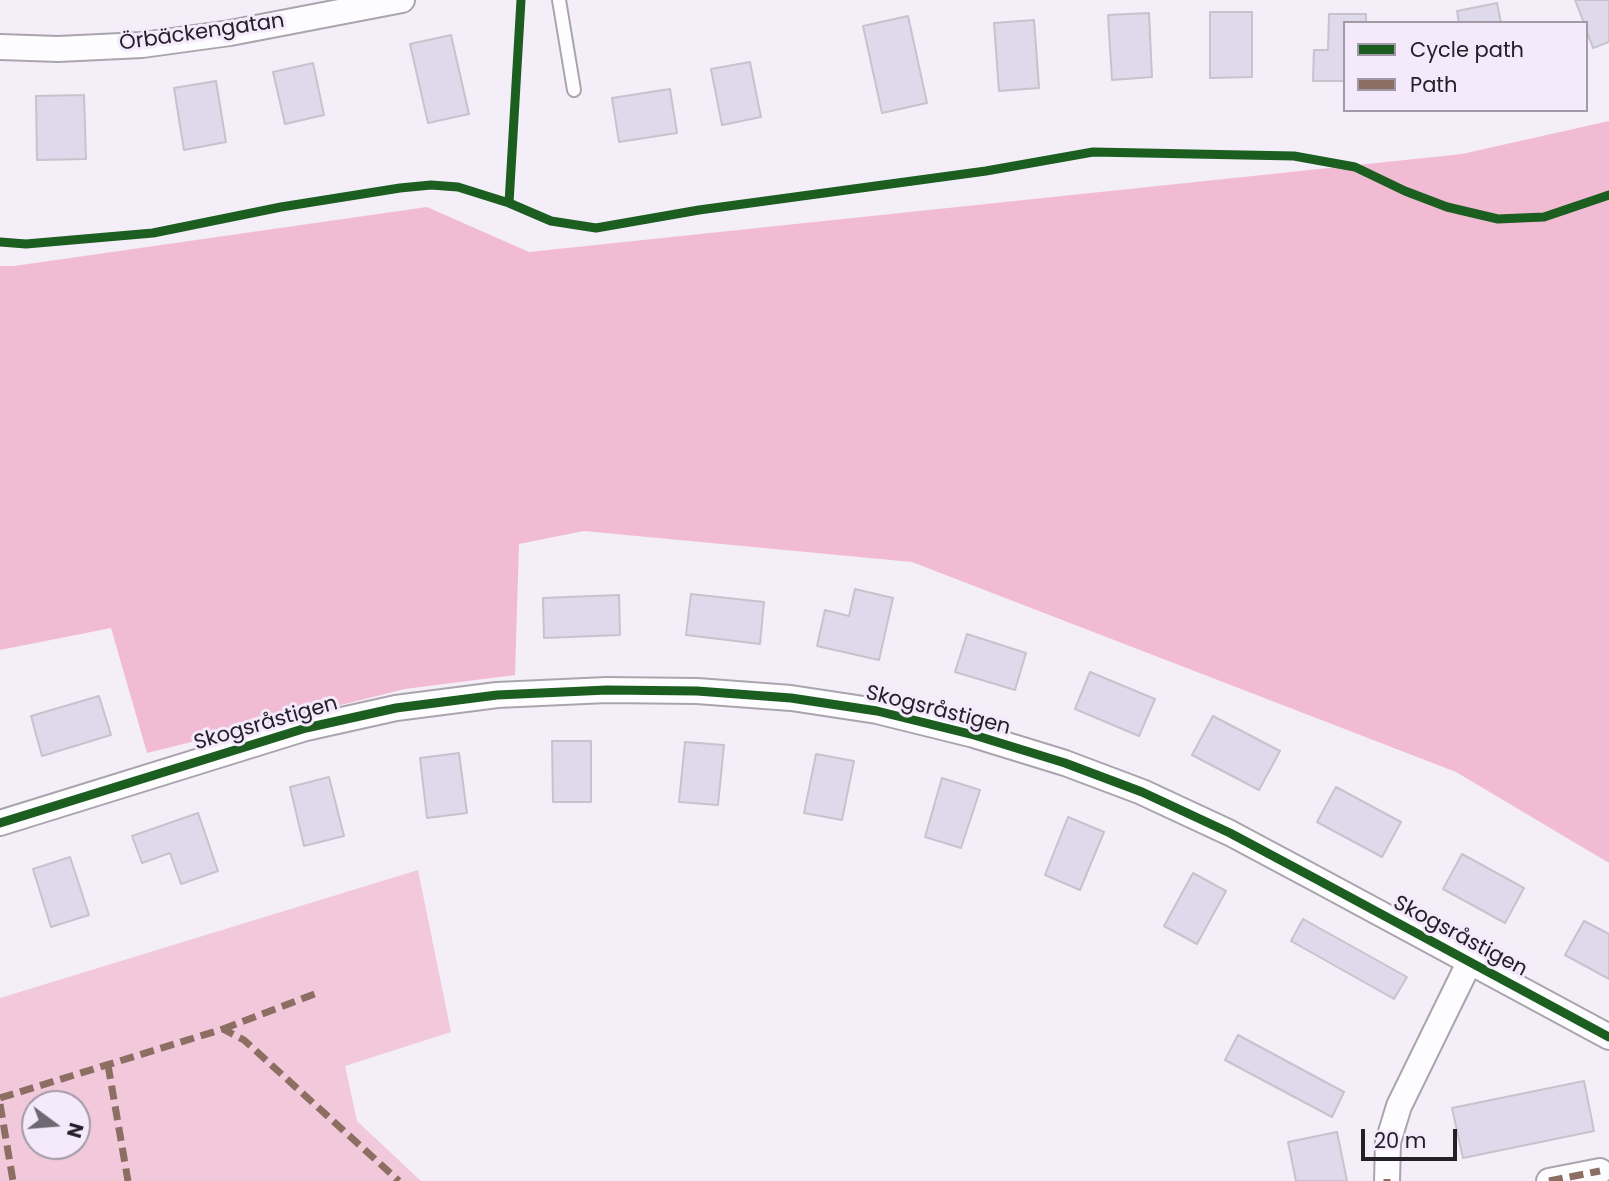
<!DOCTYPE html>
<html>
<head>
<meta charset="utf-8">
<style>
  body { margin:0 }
  #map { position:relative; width:1609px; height:1181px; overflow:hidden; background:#f4eef8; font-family:Poppins,sans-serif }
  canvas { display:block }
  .legend { position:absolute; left:1343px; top:21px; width:245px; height:91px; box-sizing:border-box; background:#f5eafc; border:2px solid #a299a7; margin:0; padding:9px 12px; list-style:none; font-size:21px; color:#252028 }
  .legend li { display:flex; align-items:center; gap:14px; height:35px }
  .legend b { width:35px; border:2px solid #a299a7 }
  .north { position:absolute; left:21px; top:1090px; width:70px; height:70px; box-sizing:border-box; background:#f5eafc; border:2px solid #a299a7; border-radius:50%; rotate:106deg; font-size:19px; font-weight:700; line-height:28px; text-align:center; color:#252028 }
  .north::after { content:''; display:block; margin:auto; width:24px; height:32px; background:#6d6871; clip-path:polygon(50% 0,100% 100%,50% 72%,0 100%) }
  .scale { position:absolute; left:1361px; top:1129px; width:96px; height:32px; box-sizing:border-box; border:4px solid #252028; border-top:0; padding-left:9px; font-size:21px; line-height:24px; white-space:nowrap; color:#252028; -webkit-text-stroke:5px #f5eafc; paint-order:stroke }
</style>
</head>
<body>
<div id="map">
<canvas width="1609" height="1181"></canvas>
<ul class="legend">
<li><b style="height:9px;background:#1b5e20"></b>Cycle path</li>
<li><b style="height:9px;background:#8d6e63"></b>Path</li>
</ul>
<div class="north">N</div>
<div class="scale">20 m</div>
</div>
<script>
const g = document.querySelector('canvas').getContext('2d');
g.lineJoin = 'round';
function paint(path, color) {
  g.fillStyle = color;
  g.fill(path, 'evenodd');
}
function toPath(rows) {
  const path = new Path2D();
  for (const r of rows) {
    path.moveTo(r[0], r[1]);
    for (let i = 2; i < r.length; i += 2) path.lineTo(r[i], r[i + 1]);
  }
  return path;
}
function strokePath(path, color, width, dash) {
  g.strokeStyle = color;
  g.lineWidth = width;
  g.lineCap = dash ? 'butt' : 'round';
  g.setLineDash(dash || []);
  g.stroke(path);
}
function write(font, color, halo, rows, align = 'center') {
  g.font = font + ' Poppins,sans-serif';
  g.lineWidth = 6;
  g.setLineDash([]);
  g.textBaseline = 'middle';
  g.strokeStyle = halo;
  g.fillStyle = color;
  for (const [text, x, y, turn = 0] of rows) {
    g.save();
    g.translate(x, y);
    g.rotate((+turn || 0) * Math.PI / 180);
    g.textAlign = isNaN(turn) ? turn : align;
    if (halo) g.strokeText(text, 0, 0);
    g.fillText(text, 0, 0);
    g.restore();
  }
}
paint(toPath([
  [418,870,451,1032,345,1066,357,1121,421,1181,0,1181,0,998],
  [35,1104,77,1104,77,1146,35,1146]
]), '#f2c9da');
paint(toPath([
  [1609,121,1609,863,1456,772,912,562,584,531,519,544,515,675,405,689,147,753,111,628,0,650,0,266,14,266,427,207,529,252,1462,154]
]), '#f1bcd3');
const building = toPath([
  [1575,0,1609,0,1609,42,1593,48,1586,29,1586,23,1584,23,1575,0],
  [1497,3,1501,23,1459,23,1457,11,1497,3],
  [1210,12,1252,12,1252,77,1210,78,1210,12],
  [1149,13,1152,77,1112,80,1108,15,1149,13],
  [1329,14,1366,14,1366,23,1345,23,1345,81,1313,81,1314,50,1328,50,1329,14],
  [908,16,927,103,882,113,863,26,908,16],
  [1034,20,1039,88,999,91,994,23,1034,20],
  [451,35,469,114,428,123,410,44,451,35],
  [750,62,761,117,722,125,711,69,750,62],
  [313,63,324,115,285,124,273,72,313,63],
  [216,81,226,142,184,150,174,88,216,81],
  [670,89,677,133,619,142,612,98,670,89],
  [84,95,86,159,37,160,36,96,84,95],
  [855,589,893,598,879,660,817,646,825,610,849,616,855,589],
  [691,594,764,602,760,644,686,635,691,594],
  [619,595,620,635,544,638,543,598,619,595],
  [967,634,1026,653,1015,690,955,672,967,634],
  [1090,672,1155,699,1139,736,1075,709,1090,672],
  [99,696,111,735,42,756,31,716,99,696],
  [1213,716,1280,751,1259,790,1192,755,1213,716],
  [552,741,591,741,591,802,553,802,552,741],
  [685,742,724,745,718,805,679,802,685,742],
  [459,753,467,813,427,818,420,758,459,753],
  [816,754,854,761,842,820,804,813,816,754],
  [329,777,344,836,304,846,290,787,329,777],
  [942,778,980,790,961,848,925,837,942,778],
  [1336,787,1401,822,1382,857,1317,822,1336,787],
  [198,813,218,871,181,884,170,853,142,863,132,836,198,813],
  [1068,817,1104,832,1080,890,1045,875,1068,817],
  [1462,854,1524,888,1505,923,1443,889,1462,854],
  [70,857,89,915,51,927,33,869,70,857],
  [1193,873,1226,891,1197,944,1164,926,1193,873],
  [1303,919,1407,977,1394,999,1291,941,1303,919],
  [1584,921,1609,934,1609,979,1565,955,1584,921],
  [1238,1035,1344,1092,1332,1117,1225,1060,1238,1035],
  [1584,1081,1594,1131,1463,1158,1452,1108,1584,1081],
  [1337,1132,1347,1181,1296,1181,1288,1142,1337,1132]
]);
paint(building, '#dedaec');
strokePath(building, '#c6c3cc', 2);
const service = toPath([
  [559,0,574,90]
]);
const minor = toPath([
  [0,47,58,49,142,45,230,33,402,0],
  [0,823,306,728,396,708,497,695,607,690,697,691,791,698,877,711,974,735,1065,763,1142,792,1230,833,1318,880,1609,1037],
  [1387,1181,1388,1142,1399,1106,1470,961],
  [1549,1181,1600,1171]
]);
strokePath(service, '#aaa5ad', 16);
strokePath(minor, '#aaa5ad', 28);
strokePath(service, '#fdfcfe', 12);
strokePath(minor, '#fdfcfe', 24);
strokePath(toPath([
  [223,1029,317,993],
  [108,1065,128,1181],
  [0,1098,223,1029,244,1040,399,1181],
  [0,1104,13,1181],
  [1387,1179,1387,1181],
  [1549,1181,1600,1171]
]), '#8d6e63', 7, [14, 7]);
strokePath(toPath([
  [509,203,521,0],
  [0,242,26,244,153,233,281,207,400,188,431,185,458,187,509,203,551,221,596,228,699,210,986,171,1093,152,1294,156,1355,167,1405,191,1447,207,1498,219,1544,217,1609,195],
  [0,823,306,728,396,708,497,695,607,690,697,691,791,698,877,711,974,735,1065,763,1142,792,1230,833,1318,880,1609,1037]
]), '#1b5e20', 9);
write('21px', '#252028', '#f5eafc', [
  ["Örbäckengatan",202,33,-8],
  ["Skogsråstigen",938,711,14],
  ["Skogsråstigen",266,724,-16],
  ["Skogsråstigen",1460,937,28]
]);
</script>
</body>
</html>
